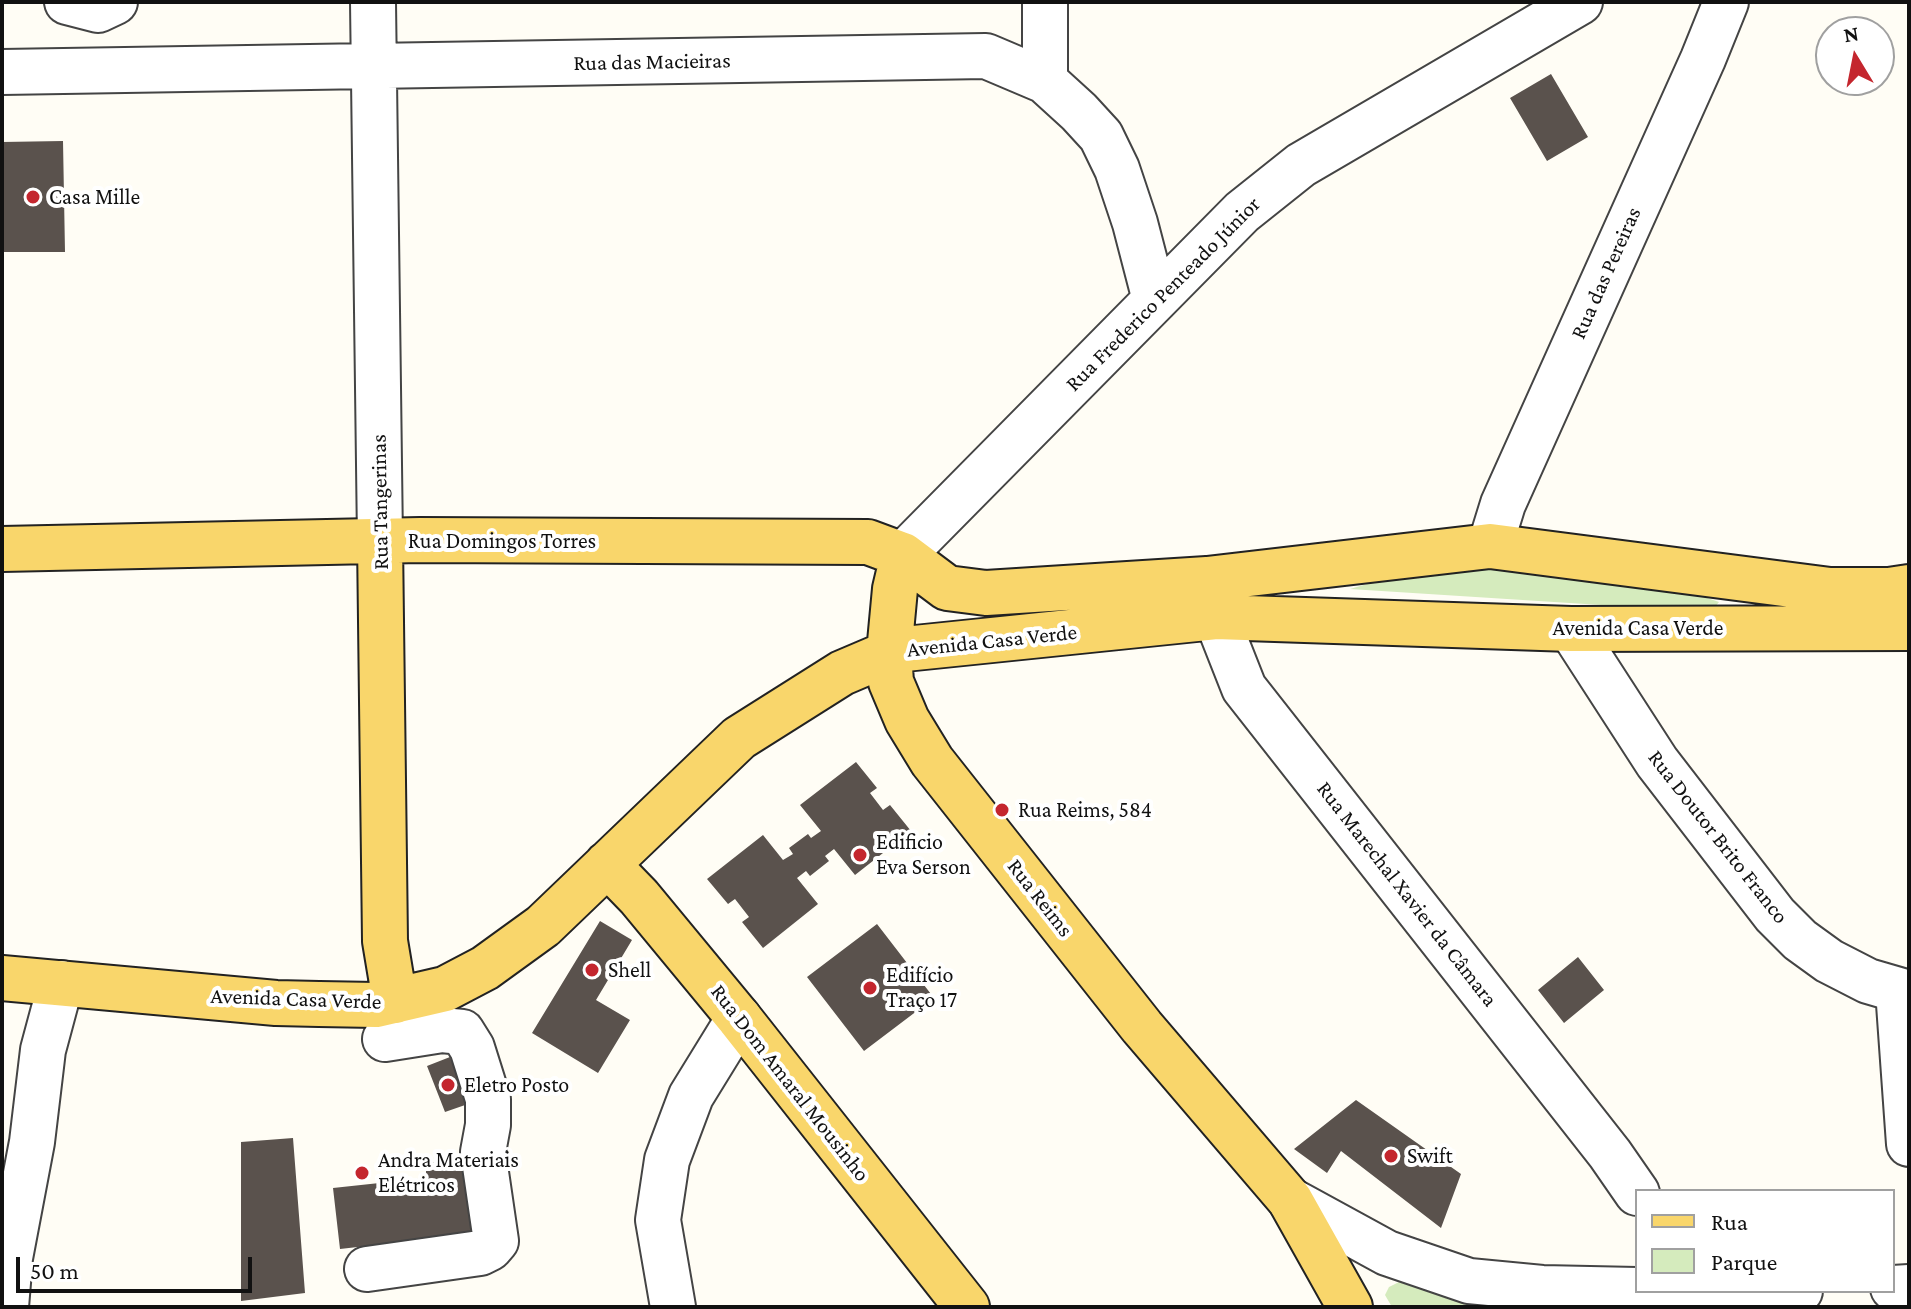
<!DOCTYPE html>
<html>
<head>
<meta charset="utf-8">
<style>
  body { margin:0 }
  #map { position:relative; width:1911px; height:1309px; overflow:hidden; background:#fffdf5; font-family:"Crimson Pro",serif }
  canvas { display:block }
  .frame { position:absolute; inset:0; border:4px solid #111; pointer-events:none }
  .legend { position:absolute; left:1635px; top:1189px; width:260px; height:104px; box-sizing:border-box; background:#fff; border:2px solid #a0a0a0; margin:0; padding:10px 14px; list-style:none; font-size:24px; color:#111 }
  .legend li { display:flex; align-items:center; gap:16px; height:40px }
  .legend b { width:40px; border:2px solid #a0a0a0 }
  .north { position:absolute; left:1815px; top:16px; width:80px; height:80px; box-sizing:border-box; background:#fff; border:2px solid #a0a0a0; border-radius:50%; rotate:350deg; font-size:22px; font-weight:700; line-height:32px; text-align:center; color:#111 }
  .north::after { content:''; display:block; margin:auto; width:28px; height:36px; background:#c4262e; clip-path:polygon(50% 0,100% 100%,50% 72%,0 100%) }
  .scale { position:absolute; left:16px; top:1257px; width:236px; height:36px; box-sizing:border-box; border:4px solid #111; border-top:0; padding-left:10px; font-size:24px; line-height:28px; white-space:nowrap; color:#111; -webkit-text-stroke:6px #fff; paint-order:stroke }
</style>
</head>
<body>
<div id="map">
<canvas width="1911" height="1309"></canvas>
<div class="frame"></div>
<ul class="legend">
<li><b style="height:10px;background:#f9d66b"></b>Rua</li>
<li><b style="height:22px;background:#d5ebbd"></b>Parque</li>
</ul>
<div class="north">N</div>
<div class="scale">50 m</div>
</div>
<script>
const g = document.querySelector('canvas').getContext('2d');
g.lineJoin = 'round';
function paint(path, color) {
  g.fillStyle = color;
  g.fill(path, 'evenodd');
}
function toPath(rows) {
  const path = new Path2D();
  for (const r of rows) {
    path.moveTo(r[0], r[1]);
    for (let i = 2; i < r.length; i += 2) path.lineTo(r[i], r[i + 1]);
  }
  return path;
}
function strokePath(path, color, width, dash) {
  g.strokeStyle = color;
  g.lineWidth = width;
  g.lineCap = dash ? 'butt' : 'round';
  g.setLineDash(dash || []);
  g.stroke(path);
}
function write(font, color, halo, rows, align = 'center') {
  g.font = font + ' "Crimson Pro",serif';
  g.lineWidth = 8;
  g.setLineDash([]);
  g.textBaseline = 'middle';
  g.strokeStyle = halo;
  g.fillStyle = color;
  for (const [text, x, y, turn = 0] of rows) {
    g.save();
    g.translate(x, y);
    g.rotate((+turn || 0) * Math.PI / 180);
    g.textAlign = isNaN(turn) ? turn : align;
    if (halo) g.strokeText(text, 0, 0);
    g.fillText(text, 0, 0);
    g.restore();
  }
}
paint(toPath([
  [1446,561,1678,588,1719,602,1711,612,1350,589],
  [1399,1282,1478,1307,1392,1307,1385,1295,1389,1287]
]), '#d5ebbd');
paint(toPath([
  [1551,74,1588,137,1547,161,1510,98],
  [63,141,65,252,2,252,2,142],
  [856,762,877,788,870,793,883,810,890,805,911,831,855,875,834,849,825,856,829,861,810,876,806,871,797,878,818,904,763,948,742,922,749,917,735,899,728,904,707,879,763,835,783,860,793,854,789,848,808,834,811,838,821,831,800,805],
  [600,921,632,940,596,1000,630,1020,598,1073,532,1033],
  [877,924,934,998,864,1051,807,977],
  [1578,957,1604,990,1564,1023,1538,990],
  [450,1057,468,1104,445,1112,427,1066],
  [1356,1100,1461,1174,1441,1228,1341,1151,1327,1173,1294,1149],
  [293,1138,305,1293,241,1301,241,1142],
  [475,1159,481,1233,340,1249,333,1188,426,1178,426,1163]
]), '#5a524d');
const minor = toPath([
  [67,2,98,10,115,2],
  [373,2,380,541],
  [2,72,986,56,1045,81,1079,112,1101,136,1117,169,1135,223,1155,300],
  [1045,81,1045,2],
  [1490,546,1503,504,1703,59,1726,2],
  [903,555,1242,212,1301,165,1580,2],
  [1207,581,1216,617,1244,688,1610,1154,1637,1193],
  [1571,629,1657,762,1775,915,1800,940,1829,961,1868,981,1909,993],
  [1898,990,1909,1144],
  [1290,1200,1387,1253,1469,1281,1542,1288,1637,1290],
  [367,1269,480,1253,490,1248,496,1241,483,1152,488,1125,488,1099,472,1048,462,1032,442,1030,385,1039],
  [1893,1288,1909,1287],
  [1669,1291,1800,1291],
  [6,1307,10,1258,32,1142,43,1050,61,983],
  [673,1307,658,1220,667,1160,691,1096,739,1018]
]);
const major = toPath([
  [380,541,385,941,395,1001],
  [2,549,420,540,868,542,903,555,947,588,986,593,1207,579,1490,546,1830,590,1889,590,1909,587],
  [903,555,895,589,889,653,891,682,907,720,932,761,1142,1027,1290,1200,1350,1307],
  [607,864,639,897,739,1018,967,1307],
  [2,978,276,1003,319,1004,376,1005,445,989,485,968,543,926,739,738,842,673,889,653,905,649,1216,617,1571,629,1909,628]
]);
strokePath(minor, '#444', 48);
strokePath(major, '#222', 48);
strokePath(minor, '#fff', 44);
strokePath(major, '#f9d66b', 44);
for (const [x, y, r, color] of [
  [33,197,8,"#c4262e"],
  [1002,810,8,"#c4262e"],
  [860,855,8,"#c4262e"],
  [592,970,8,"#c4262e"],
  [870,988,8,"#c4262e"],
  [448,1085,8,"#c4262e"],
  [1391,1156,8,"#c4262e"],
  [362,1173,8,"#c4262e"]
]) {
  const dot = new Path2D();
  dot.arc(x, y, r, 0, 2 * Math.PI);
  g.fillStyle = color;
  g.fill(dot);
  strokePath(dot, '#fff', 3);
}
write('22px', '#111', '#fff', [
  ["Rua das Macieiras",652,62,-1],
  ["Rua das Pereiras",1606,273,-66],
  ["Rua Frederico Penteado Júnior",1163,294,-45],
  ["Rua Tangerinas",380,502,-91],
  ["Rua Domingos Torres",502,541],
  ["Avenida Casa Verde",1638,628],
  ["Avenida Casa Verde",992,641,-6],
  ["Rua Doutor Brito Franco",1718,837,52],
  ["Rua Marechal Xavier da Câmara",1407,894,52],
  ["Rua Reims",1040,898,52],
  ["Avenida Casa Verde",296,999,2],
  ["Rua Dom Amaral Mousinho",790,1083,52]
]);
write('22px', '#111', '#fff', [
  ["Casa Mille",49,197],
  ["Rua Reims, 584",1018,810],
  ["Edificio",876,842],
  ["Eva Serson",876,867],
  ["Shell",608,970],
  ["Edifício",886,975],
  ["Traço 17",886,1000],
  ["Eletro Posto",464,1085],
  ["Swift",1407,1156],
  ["Andra Materiais",378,1160],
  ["Elétricos",378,1185]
], 'left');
</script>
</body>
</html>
